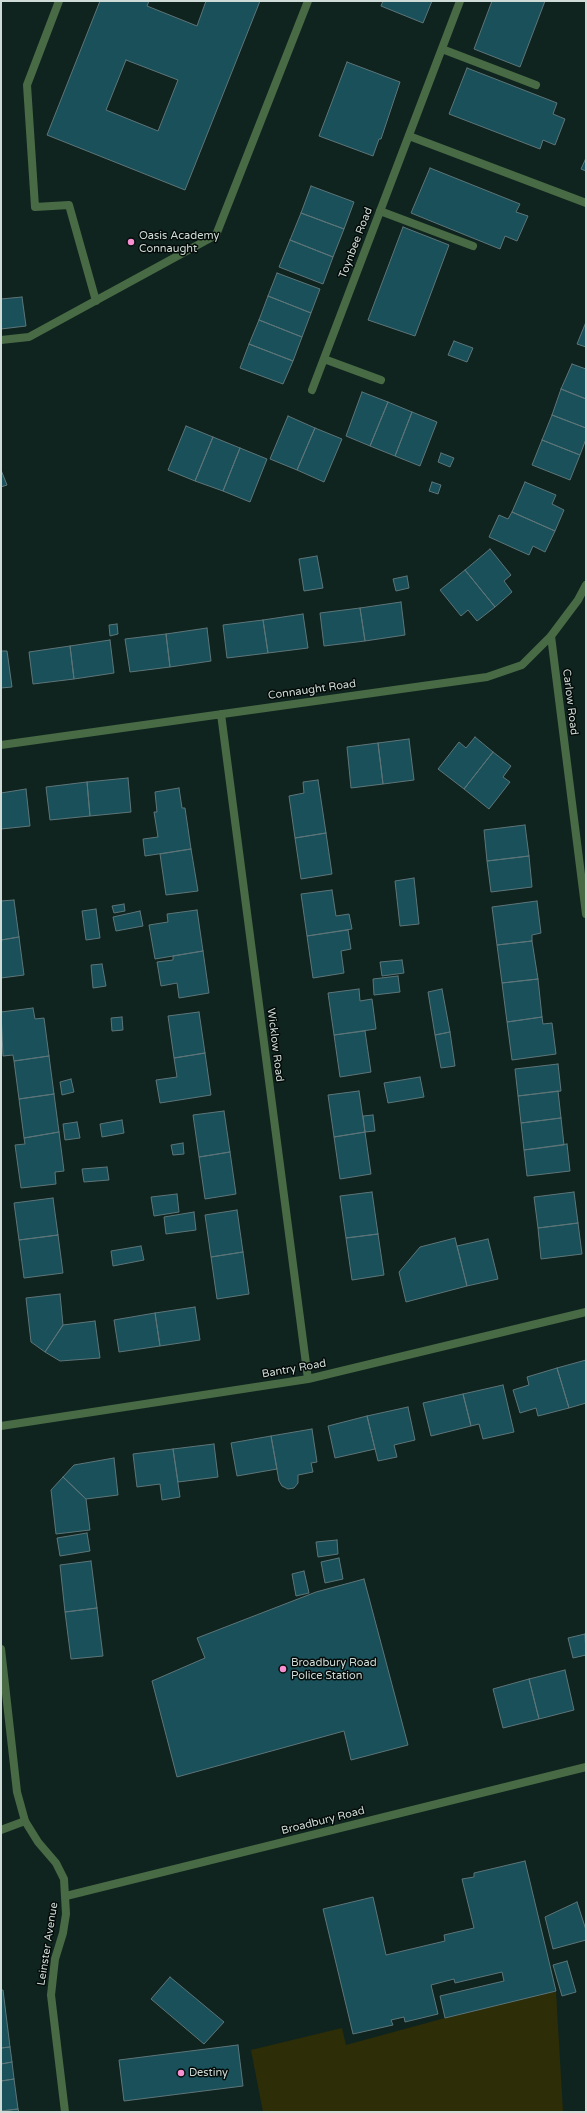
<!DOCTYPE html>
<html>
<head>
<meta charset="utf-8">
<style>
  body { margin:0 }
  #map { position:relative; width:587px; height:2113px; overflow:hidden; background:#10241f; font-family:"Varela Round",sans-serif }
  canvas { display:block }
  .frame { position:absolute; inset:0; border:2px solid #cfdbd7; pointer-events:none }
</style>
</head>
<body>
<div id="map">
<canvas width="587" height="2113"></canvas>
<div class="frame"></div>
</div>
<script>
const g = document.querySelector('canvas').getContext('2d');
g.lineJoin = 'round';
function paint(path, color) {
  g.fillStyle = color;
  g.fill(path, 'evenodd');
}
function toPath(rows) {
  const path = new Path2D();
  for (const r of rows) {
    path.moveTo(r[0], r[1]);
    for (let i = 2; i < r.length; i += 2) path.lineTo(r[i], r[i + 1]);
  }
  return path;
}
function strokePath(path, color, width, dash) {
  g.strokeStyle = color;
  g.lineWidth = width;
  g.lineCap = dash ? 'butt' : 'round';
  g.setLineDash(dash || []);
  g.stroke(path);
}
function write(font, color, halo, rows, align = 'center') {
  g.font = font + ' "Varela Round",sans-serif';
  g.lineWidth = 3;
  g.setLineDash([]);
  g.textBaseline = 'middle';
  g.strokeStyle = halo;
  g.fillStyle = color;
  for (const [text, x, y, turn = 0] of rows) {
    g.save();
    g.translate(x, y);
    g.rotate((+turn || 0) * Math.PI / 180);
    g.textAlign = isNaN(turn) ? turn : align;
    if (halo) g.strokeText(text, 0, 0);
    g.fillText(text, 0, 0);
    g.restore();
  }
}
paint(toPath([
  [556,1991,563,2112,263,2112,251,2050,342,2028,346,2045,445,2018]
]), '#2d2d07');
const building = toPath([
  [100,1,149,1,147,6,197,26,206,1,260,1,185,190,47,135,100,1],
  [126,60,178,80,158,131,106,110,126,60],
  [383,1,432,1,423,23,381,6,383,1],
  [492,1,545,1,520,67,474,49,492,1],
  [347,62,400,82,381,139,379,139,373,156,319,136,347,62],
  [467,68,557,103,553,114,565,119,555,145,543,140,540,149,449,114,467,68],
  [586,158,586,171,581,169,586,158],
  [430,168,520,204,516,212,528,216,517,241,505,236,500,249,411,213,430,168],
  [311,186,354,202,344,229,301,213,311,186],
  [301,213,344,229,333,257,290,240,301,213],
  [403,227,449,245,415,336,368,320,403,227],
  [290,240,333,257,323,284,279,267,290,240],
  [277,273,320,289,311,313,268,296,277,273],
  [268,296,311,313,302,337,259,320,268,296],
  [22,297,26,326,1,329,1,299,22,297],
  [259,320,302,337,293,361,249,344,259,320],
  [586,322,586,347,577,344,586,322],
  [454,341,473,348,467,362,448,355,454,341],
  [249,344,293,361,283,384,240,368,249,344],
  [572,364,586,369,586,399,561,389,572,364],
  [561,389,586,399,586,428,552,415,561,389],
  [362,392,388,402,370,446,346,436,362,392],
  [388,402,412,412,395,456,370,446,388,402],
  [412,412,437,422,420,466,395,456,412,412],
  [552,415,586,428,586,439,580,455,542,440,552,415],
  [288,416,315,428,297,470,270,459,288,416],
  [186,426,213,437,195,481,168,470,186,426],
  [315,428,342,439,324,482,297,470,315,428],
  [213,437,240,448,223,491,195,481,213,437],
  [542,440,580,455,570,480,532,465,542,440],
  [240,448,267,459,250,502,223,491,240,448],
  [441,453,454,458,450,467,438,462,441,453],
  [1,470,7,485,1,487,1,470],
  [432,482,441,485,438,494,429,491,432,482],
  [525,482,556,495,552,504,564,510,555,531,512,512,525,482],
  [512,512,555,531,545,552,533,546,529,555,489,537,499,515,508,519,512,512],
  [490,549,511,575,504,581,512,592,495,607,465,570,490,549],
  [317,556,323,588,304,591,299,559,317,556],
  [465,570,495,607,477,621,468,610,461,616,440,590,465,570],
  [407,576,409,588,396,591,393,579,407,576],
  [401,602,405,635,365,641,360,608,401,602],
  [360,608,365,641,324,646,320,613,360,608],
  [303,614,308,648,268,653,263,620,303,614],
  [263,620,268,653,227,658,223,625,263,620],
  [117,624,118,634,110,636,109,625,117,624],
  [207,628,211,661,170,667,166,634,207,628],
  [166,634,170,667,130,672,125,639,166,634],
  [110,640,114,673,74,679,70,646,110,640],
  [70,646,74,679,33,684,29,652,70,646],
  [1,651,7,651,12,687,1,688,1,651],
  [475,737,493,752,464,789,438,769,459,742,466,748,475,737],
  [409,739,414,780,383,784,378,743,409,739],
  [378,743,383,784,351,788,347,747,378,743],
  [493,752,511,766,503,777,510,782,489,809,464,789,493,752],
  [128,778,131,812,90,816,87,782,128,778],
  [318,780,326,833,295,838,289,796,304,793,303,782,318,780],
  [87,782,90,816,50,820,46,787,87,782],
  [179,788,182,808,185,808,191,849,145,856,143,839,158,837,154,812,157,812,155,792,179,788],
  [26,789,30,826,1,829,1,793,26,789],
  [525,825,529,856,487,861,484,830,525,825],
  [326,833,332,874,301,879,295,838,326,833],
  [191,849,198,891,166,895,160,854,191,849],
  [529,856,532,887,491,892,487,861,529,856],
  [414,878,419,924,400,926,395,881,414,878],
  [332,890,336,916,349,914,352,929,307,936,301,894,332,890],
  [14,900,19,937,1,940,1,901,14,900],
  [537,901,541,933,532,935,532,941,497,945,492,907,537,901],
  [124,904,125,911,114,913,112,906,124,904],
  [96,909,100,938,86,940,82,911,96,909],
  [197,910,203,951,155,959,149,925,168,922,167,914,197,910],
  [140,911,143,926,116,931,113,917,140,911],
  [348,930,351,949,341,951,344,973,313,978,307,936,348,930],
  [19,937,24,975,1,978,1,940,19,937],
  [532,941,538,979,502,983,497,945,532,941],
  [203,951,209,993,179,998,177,983,161,986,157,962,173,960,173,956,203,951],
  [402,960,404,973,382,976,380,962,402,960],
  [102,964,106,986,93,988,91,965,102,964],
  [398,976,400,992,374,995,373,979,398,976],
  [538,979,542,1017,507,1022,502,983,538,979],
  [359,989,360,1001,372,999,376,1029,334,1035,328,993,359,989],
  [442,989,450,1032,435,1035,428,992,442,989],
  [33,1008,35,1019,44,1018,49,1056,14,1061,13,1055,3,1056,1,1012,33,1008],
  [199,1012,205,1053,174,1058,168,1016,199,1012],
  [122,1017,123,1030,112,1031,111,1018,122,1017],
  [542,1017,543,1024,552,1023,556,1054,512,1060,507,1022,542,1017],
  [365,1031,371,1072,340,1077,334,1035,365,1031],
  [450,1032,455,1066,441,1068,435,1035,450,1032],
  [205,1053,211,1095,160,1103,156,1080,177,1077,174,1058,205,1053],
  [49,1056,54,1094,19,1099,14,1061,49,1056],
  [558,1064,561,1091,518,1096,515,1069,558,1064],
  [420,1077,424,1097,388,1103,384,1083,420,1077],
  [71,1079,74,1092,62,1095,60,1082,71,1079],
  [359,1091,365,1132,334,1137,328,1095,359,1091],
  [558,1091,561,1118,521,1123,518,1096,558,1091],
  [54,1094,59,1132,24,1138,19,1099,54,1094],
  [224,1111,230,1152,199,1157,193,1115,224,1111],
  [373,1115,375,1131,365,1132,363,1116,373,1115],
  [561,1118,564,1145,524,1150,521,1123,561,1118],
  [122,1120,124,1133,102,1137,100,1124,122,1120],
  [77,1122,80,1138,65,1140,63,1124,77,1122],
  [59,1132,64,1171,55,1172,56,1184,21,1188,15,1145,25,1144,24,1138,59,1132],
  [365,1132,371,1174,340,1179,334,1137,365,1132],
  [183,1143,184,1154,173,1155,171,1145,183,1143],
  [567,1144,570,1171,527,1176,524,1150,567,1144],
  [230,1152,236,1194,205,1199,199,1157,230,1152],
  [107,1167,109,1180,84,1182,82,1169,107,1167],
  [372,1192,378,1234,346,1238,340,1196,372,1192],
  [574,1192,578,1223,538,1228,534,1197,574,1192],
  [177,1194,179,1212,154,1216,151,1197,177,1194],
  [53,1198,58,1235,19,1240,14,1203,53,1198],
  [237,1210,243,1252,211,1257,205,1215,237,1210],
  [194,1212,196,1230,166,1234,164,1217,194,1212],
  [578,1223,582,1254,541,1259,538,1228,578,1223],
  [378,1234,384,1275,352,1280,346,1238,378,1234],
  [58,1235,63,1273,24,1278,19,1240,58,1235],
  [455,1238,467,1286,406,1302,399,1272,420,1247,455,1238],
  [488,1239,498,1279,467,1286,457,1246,488,1239],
  [141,1246,144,1260,113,1266,111,1251,141,1246],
  [243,1252,249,1294,217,1299,211,1257,243,1252],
  [60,1294,63,1325,45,1352,31,1342,26,1298,60,1294],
  [195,1307,200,1340,160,1346,155,1313,195,1307],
  [155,1313,160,1346,119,1352,114,1320,155,1313],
  [95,1321,100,1358,60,1361,45,1352,63,1325,95,1321],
  [586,1360,586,1403,569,1408,557,1368,586,1360],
  [557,1368,569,1408,538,1416,536,1408,520,1413,513,1390,529,1385,527,1377,557,1368],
  [503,1385,514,1432,483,1439,479,1424,471,1426,463,1394,503,1385],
  [463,1394,471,1426,431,1436,423,1403,463,1394],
  [408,1407,415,1440,394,1445,397,1457,378,1461,367,1416,408,1407],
  [367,1416,375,1449,335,1458,328,1426,367,1416],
  [312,1429,317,1462,311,1463,313,1472,298,1475,298,1483,294,1488,288,1489,282,1486,279,1481,271,1436,312,1429],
  [271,1436,277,1469,237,1476,231,1443,271,1436],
  [214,1444,218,1477,178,1482,173,1449,214,1444],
  [173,1449,180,1497,162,1500,160,1484,137,1487,133,1454,173,1449],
  [114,1458,118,1495,86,1499,63,1477,74,1465,114,1458],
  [63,1477,86,1499,90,1530,56,1534,51,1490,63,1477],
  [87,1533,90,1551,60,1556,57,1538,87,1533],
  [337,1540,338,1554,318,1557,316,1542,337,1540],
  [339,1558,343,1579,325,1583,321,1562,339,1558],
  [91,1561,97,1608,65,1612,60,1565,91,1561],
  [304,1571,309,1593,296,1596,292,1574,304,1571],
  [364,1579,408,1745,351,1760,344,1731,177,1777,152,1681,205,1658,197,1638,316,1592,364,1579],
  [97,1608,103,1656,71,1659,65,1612,97,1608],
  [585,1634,586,1655,573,1658,568,1638,585,1634],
  [565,1670,574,1710,539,1719,529,1679,565,1670],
  [529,1679,539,1719,503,1728,493,1689,529,1679],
  [525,1861,556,1991,445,2018,440,1996,504,1981,502,1972,455,1983,454,1979,431,1985,438,2014,405,2022,404,2017,391,2020,393,2025,353,2034,323,1909,373,1897,386,1955,445,1941,444,1935,474,1928,462,1879,474,1877,474,1873,525,1861],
  [577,1902,586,1930,586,1940,553,1949,545,1917,577,1902],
  [567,1961,576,1992,562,1996,553,1965,567,1961],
  [170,1977,224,2022,204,2044,151,1999,170,1977],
  [1,1990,3,1990,10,2047,1,2048,1,1990],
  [238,2045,243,2086,124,2101,119,2060,238,2045],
  [10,2047,12,2062,1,2064,1,2048,10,2047],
  [12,2062,14,2079,1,2081,1,2064,12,2062],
  [14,2079,18,2109,1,2111,1,2081,14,2079],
  [18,2109,19,2112,1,2112,1,2111,18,2109]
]);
paint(building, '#195059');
strokePath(building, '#5d7579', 1);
strokePath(toPath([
  [59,1,27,85,35,207,69,205,96,301],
  [442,49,536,85],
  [380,211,473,246],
  [1,340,29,337,216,235,308,1]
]), '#486b45', 8);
strokePath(toPath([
  [409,136,586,203],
  [324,359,381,380],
  [312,390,460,1],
  [551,636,586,914],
  [221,714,308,1379],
  [1,745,487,677,522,665,551,636,578,600,586,585],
  [1,1426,308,1379,586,1312],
  [1,1830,25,1821],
  [66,1896,586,1767]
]), '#486b45', 8);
strokePath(toPath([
  [1,1649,17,1792,25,1821,38,1842,56,1863,64,1879,66,1914,63,1933,55,1959,51,1995,65,2112]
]), '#486b45', 8);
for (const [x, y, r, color] of [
  [131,242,4,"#f690d0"],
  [283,1669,4,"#f690d0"],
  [181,2073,4,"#f690d0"]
]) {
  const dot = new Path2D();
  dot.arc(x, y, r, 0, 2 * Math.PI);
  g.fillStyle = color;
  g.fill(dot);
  strokePath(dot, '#040b09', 1.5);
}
write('11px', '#cfdbd7', '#040b09', [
  ["Oasis Academy",139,236],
  ["Connaught",139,249],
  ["Broadbury Road",291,1663],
  ["Police Station",291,1676],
  ["Destiny",189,2073]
], 'left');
write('11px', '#cfdbd7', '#040b09', [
  ["Toynbee Road",356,243,-69],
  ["Connaught Road",312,690,-8],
  ["Carlow Road",570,702,83],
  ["Wicklow Road",275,1045,83],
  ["Bantry Road",294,1369,-10],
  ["Broadbury Road",323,1821,-14],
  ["Leinster Avenue",48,1944,-81]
]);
</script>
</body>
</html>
